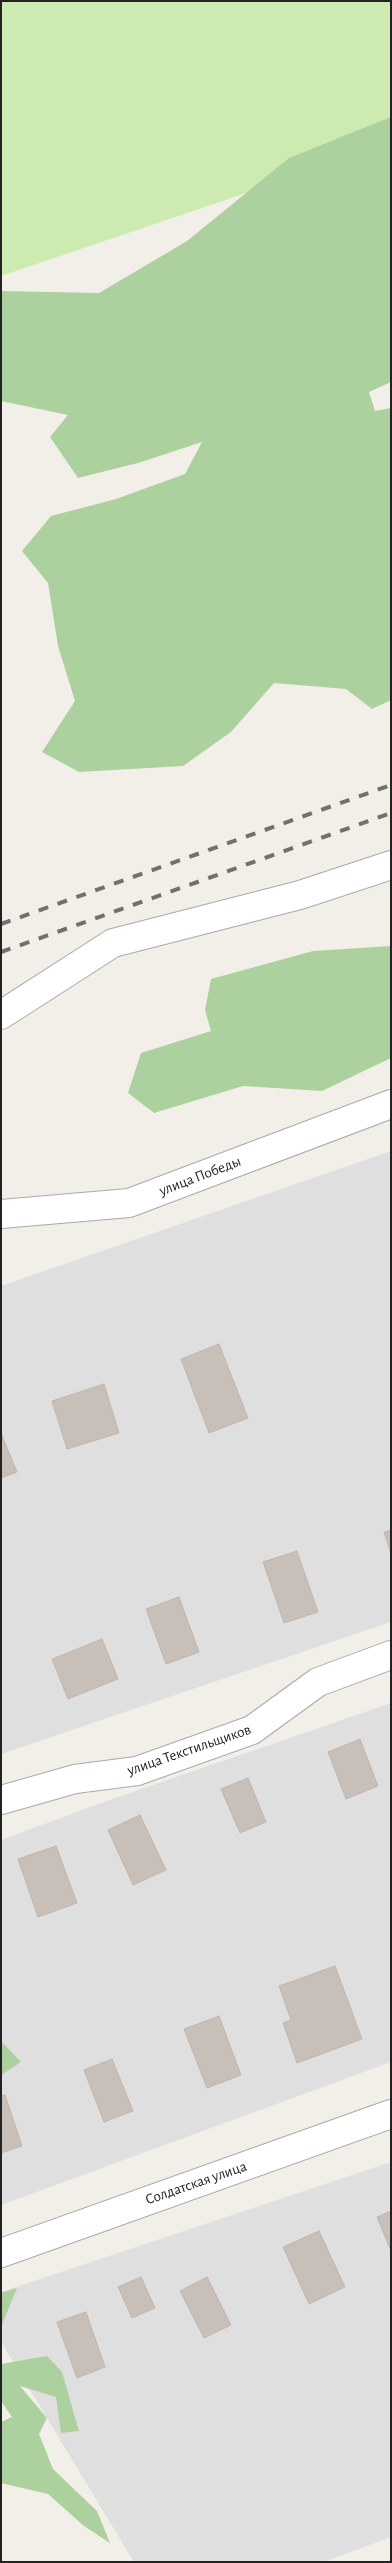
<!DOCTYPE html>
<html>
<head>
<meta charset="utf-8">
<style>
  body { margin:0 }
  #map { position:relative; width:392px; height:2563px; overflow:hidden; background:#f2efe9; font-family:"Alegreya Sans",sans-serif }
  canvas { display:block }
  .frame { position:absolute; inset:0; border:2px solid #222; pointer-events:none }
</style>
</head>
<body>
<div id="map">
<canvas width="392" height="2563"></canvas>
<div class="frame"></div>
</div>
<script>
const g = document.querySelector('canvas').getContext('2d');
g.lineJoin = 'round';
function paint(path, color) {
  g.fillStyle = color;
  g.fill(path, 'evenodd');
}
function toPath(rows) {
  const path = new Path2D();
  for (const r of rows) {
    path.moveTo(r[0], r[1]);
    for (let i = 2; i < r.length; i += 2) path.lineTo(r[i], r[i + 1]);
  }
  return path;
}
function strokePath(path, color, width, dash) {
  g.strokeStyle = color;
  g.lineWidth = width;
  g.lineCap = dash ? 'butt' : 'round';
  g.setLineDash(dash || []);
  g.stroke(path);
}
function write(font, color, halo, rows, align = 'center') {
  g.font = font + ' "Alegreya Sans",sans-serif';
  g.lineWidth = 4;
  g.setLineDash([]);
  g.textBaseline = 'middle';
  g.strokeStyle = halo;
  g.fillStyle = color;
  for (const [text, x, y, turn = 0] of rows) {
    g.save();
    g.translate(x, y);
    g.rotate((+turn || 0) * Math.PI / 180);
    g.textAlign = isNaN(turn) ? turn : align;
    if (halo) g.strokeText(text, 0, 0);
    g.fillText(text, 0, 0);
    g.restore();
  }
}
paint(toPath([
  [391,1151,391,1622,1,1754,1,1286],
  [391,1703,391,2062,1,2205,1,1840,101,1803],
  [391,2162,391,2537,324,2562,134,2562,1,2342,1,2292]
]), '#e0dfdf');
paint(toPath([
  [1,1,391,1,391,144,1,276]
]), '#cdebb0');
paint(toPath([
  [391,117,391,382,369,392,375,411,391,408,391,700,372,709,346,689,274,683,231,732,183,766,79,772,42,752,75,701,58,646,48,583,22,551,51,516,116,499,185,474,202,442,138,463,78,478,50,437,68,415,1,401,1,291,99,293,187,241,289,158],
  [391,946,391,1058,322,1091,243,1086,154,1113,128,1093,141,1053,211,1031,205,1010,211,979,313,951],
  [1,2041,21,2062,1,2075],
  [17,2288,1,2327,1,2293],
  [47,2356,62,2372,79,2431,61,2433,56,2397,20,2386,47,2418,39,2434,53,2469,97,2511,110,2543,84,2526,48,2494,1,2483,1,2422,12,2417,1,2401,1,2364]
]), '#add19e');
const building = toPath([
  [219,1344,248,1418,209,1433,181,1359,219,1344],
  [104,1384,119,1433,67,1449,52,1401,104,1384],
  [1,1433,17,1472,1,1478,1,1433],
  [391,1530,391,1554,384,1532,391,1530],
  [297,1551,318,1612,284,1623,263,1562,297,1551],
  [179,1597,199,1652,166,1664,146,1609,179,1597],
  [102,1639,118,1679,68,1699,52,1659,102,1639],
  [360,1739,378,1786,346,1799,328,1752,360,1739],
  [248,1778,266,1822,240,1833,221,1789,248,1778],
  [140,1815,166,1870,133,1885,108,1830,140,1815],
  [56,1846,77,1903,38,1917,18,1859,56,1846],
  [335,1966,362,2039,297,2063,283,2023,291,2020,279,1986,335,1966],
  [219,2016,241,2075,207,2088,184,2029,219,2016],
  [112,2059,133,2111,104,2122,84,2070,112,2059],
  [5,2095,22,2146,1,2153,1,2096,5,2095],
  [391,2211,391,2251,377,2217,391,2211],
  [319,2231,345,2287,309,2304,283,2247,319,2231],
  [141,2277,155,2308,132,2318,118,2287,141,2277],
  [207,2277,231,2325,204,2338,180,2291,207,2277],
  [86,2312,105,2367,77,2378,57,2322,86,2312]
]);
paint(building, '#c7bfb8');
strokePath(building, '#c4b6ab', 1);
const minor = toPath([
  [1,1015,113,943,300,895,391,865],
  [1,1214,129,1203,391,1104],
  [1,1800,75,1779,137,1771,252,1730,318,1682,391,1655],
  [1,2253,391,2114]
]);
strokePath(minor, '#a9a9a9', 30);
strokePath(minor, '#fff', 28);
strokePath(toPath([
  [1,924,391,785],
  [1,952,391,813]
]), '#707070', 4, [10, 10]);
write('15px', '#222', '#fff', [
  ["улица Победы",200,1176,-21],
  ["улица Текстильщиков",189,1750,-19],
  ["Солдатская улица",196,2183,-19]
]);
</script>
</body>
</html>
